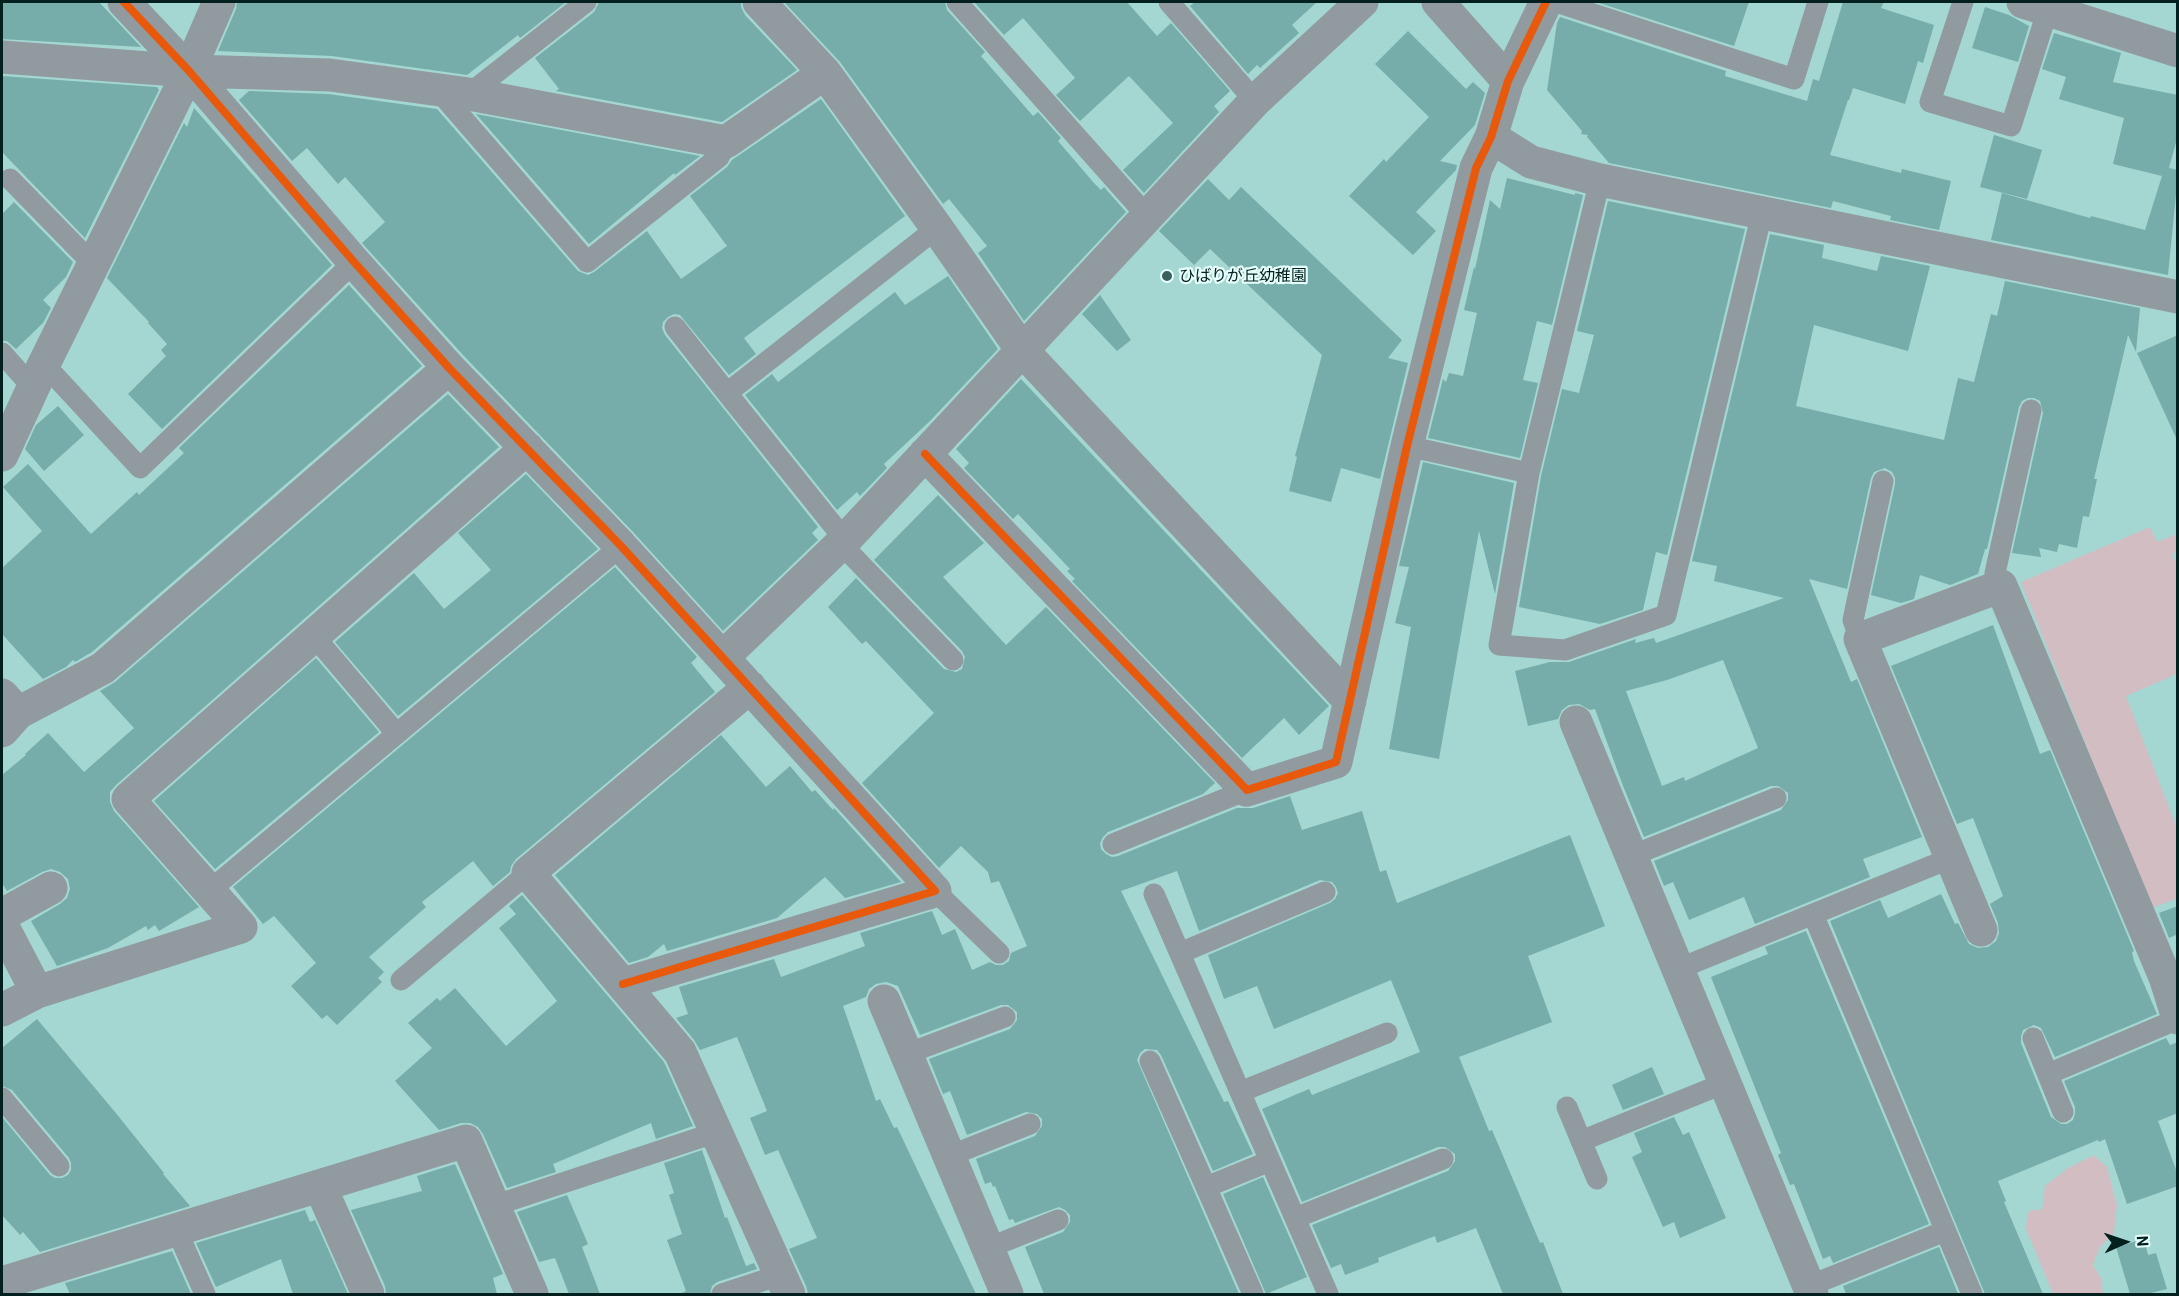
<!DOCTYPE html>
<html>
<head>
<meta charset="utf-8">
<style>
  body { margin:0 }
  #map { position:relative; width:2179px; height:1296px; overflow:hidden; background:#a4d6d2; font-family:Barlow,sans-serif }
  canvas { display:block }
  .frame { position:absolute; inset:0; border:3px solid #03201e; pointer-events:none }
  .north { position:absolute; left:2095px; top:1212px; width:60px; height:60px; -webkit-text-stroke:4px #e5fefc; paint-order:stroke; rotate:87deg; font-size:16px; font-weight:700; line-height:24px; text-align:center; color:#03201e }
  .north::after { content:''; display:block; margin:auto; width:21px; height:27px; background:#03201e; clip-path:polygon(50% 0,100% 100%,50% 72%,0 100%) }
</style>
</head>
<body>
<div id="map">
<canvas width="2179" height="1296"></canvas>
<div class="frame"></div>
<div class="north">N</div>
</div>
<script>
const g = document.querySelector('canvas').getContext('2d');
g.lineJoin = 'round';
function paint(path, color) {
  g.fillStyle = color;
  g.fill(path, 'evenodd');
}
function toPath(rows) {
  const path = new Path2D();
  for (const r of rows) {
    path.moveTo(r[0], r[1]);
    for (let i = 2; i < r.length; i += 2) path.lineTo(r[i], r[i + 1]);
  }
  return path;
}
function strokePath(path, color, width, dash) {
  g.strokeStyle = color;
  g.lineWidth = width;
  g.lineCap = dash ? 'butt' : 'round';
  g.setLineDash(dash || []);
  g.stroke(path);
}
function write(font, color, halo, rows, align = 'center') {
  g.font = font + ' Barlow,"Noto Sans JP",sans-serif';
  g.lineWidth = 4.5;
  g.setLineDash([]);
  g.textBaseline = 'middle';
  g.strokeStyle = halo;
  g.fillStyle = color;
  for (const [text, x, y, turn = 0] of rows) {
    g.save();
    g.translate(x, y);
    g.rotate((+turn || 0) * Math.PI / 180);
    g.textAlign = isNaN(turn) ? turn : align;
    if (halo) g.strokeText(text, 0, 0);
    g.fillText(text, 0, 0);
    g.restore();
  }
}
paint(toPath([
  [2150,527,2157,542,2177,534,2177,552,2172,554,2178,568,2177,674,2126,696,2177,828,2177,899,2151,908,2021,582],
  [2094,1155,2107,1167,2117,1205,2114,1233,2100,1247,2093,1265,2101,1278,2103,1294,2053,1294,2026,1229,2027,1216,2030,1210,2042,1210,2045,1186,2068,1168]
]), '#d2bec2');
paint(toPath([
  [2,2,99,2,141,47,2,39],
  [237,2,566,2,520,38,518,35,467,75,332,56,218,51,236,9],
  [599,2,741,2,741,7,745,15,797,70,722,122,556,91,559,89,535,58,594,12],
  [784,2,945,2,947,10,985,52,981,56,1033,116,1038,112,1061,138,1058,141,1094,183,1101,190,1104,187,1126,212,1024,321,978,253,987,246,949,199,943,204,840,62],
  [974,2,1127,2,1157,36,1171,23,1230,91,1214,106,1219,112,1144,193,1123,170,1173,123,1129,76,1080,121,1056,95,1075,78,1023,18,1004,35],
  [1195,2,1317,2,1292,25,1299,33,1260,68,1257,65,1248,74,1190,6],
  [1596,2,1749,2,1734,46],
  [1843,2,1884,2,1881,8,1934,25,1923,63,1918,61,1905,104,1853,88,1849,100,1848,100,1830,155,1901,173,1902,169,1951,181,1939,230,1890,220,1891,216,1833,201,1831,208,1609,163,1587,137,1588,135,1581,134,1582,131,1547,90,1557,23,1560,17,1726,71,1725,76,1807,101,1813,79,1819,81],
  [1985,7,2009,15,2029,26,2018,62,1972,48],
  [1408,31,1466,89,1473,82,1485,93,1475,125,1440,161,1457,165,1456,170,1416,212,1436,231,1413,255,1349,196,1384,159,1386,162,1429,117,1375,64],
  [2054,33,2121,53,2113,82,2178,95,2178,135,2169,168,2178,170,2178,174,2168,275,1991,240,2002,193,2090,218,2091,216,2145,230,2162,176,2113,164,2124,118,2059,99,2066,77,2042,69],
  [2,76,157,87,159,90,85,238,2,152],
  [249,91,328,94,437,109,578,271,588,275,594,272,647,231,681,279,727,246,690,196,727,167,732,160,821,99,905,216,744,338,756,354,729,375,680,315,674,314,668,317,663,322,662,328,665,335,818,527,812,533,818,540,723,631,634,533,463,355,362,243,385,222,345,177,338,184,307,148,292,161,239,100],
  [194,108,332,265,162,429,128,394,166,356,161,350,167,344,148,323,149,322,107,278,184,123,187,127],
  [476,114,700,156,675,175,674,173,589,244],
  [1994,135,2042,150,2027,199,1980,187],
  [1507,178,1575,195,1575,193,1583,195,1552,325,1537,321,1523,380,1538,383,1520,458,1428,438,1443,379,1446,382,1449,373,1463,376,1477,313,1464,310,1474,267,1475,269,1490,200,1500,209],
  [1208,179,1229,200,1241,187,1402,340,1388,358,1408,363,1380,479,1341,468,1331,502,1289,491,1297,457,1295,456,1322,355,1210,249,1194,265,1159,231],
  [1608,201,1745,229,1667,555,1656,552,1643,610,1600,624,1519,607,1541,476,1562,389,1579,393,1594,335,1577,331],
  [14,202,73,262,66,277,43,300,51,308,43,323,16,349,7,341,2,341,2,214],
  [1770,234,1824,245,1822,258,1877,271,1881,256,1930,266,1908,351,1814,325,1796,406,1944,440,1958,378,1974,382,1991,314,1997,316,2005,281,2140,308,2136,352,2128,335,2094,479,2097,479,2089,517,2083,516,2077,548,2059,544,2057,552,2039,548,2041,557,2012,553,2043,413,2040,401,2034,398,2028,398,2022,401,2019,407,1987,549,1985,549,1978,574,1950,585,1920,575,1914,599,1901,603,1871,595,1895,484,1895,478,1892,472,1885,468,1874,472,1871,478,1847,589,1809,579,1851,682,1857,679,1922,837,1863,859,1870,877,1755,924,1744,897,1689,920,1673,882,1664,886,1654,861,1781,810,1788,800,1788,793,1778,786,1771,786,1644,837,1623,786,1595,709,1590,710,1579,704,1569,705,1562,710,1558,719,1528,726,1515,671,1550,662,1569,662,1636,639,1635,643,1654,638,1656,643,1784,598,1714,581,1717,566,1692,561],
  [1723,660,1758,748,1685,781,1684,777,1662,786,1626,691,1667,680],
  [948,276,998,349,930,421,884,464,887,468,860,496,857,492,837,510,745,395,772,374,778,382,895,292,905,305],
  [349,285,422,366,92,652,75,662,73,660,66,667,43,679,2,634,2,568,42,531,3,487,28,464,91,534,137,492,139,495,184,453,179,448],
  [1100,295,1131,340,1117,351,1082,314],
  [2178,335,2178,442,2137,353],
  [1021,379,1329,706,1299,735,1284,718,1242,758,1072,581,1075,579,1067,571,1070,569,1018,514,1013,519,964,468,969,463,956,449],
  [448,394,499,447,116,785,110,792,110,802,114,811,199,907,159,931,155,925,148,930,146,926,108,948,57,966,31,921,60,904,67,898,70,889,68,879,60,872,51,869,42,872,7,891,2,883,2,775,26,755,25,754,48,733,84,772,134,728,100,691,115,682],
  [58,406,84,435,44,471,25,449,36,425],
  [1423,462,1514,483,1495,594,1479,531,1439,759,1389,749,1411,627,1395,623,1409,567,1399,566],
  [526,474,598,549,398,716,335,642,414,573,444,609,491,570,458,533],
  [938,495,984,543,943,577,1006,645,1046,607,1215,783,1203,794,1108,832,1103,837,1100,843,1101,849,1106,854,1112,857,1118,856,1237,808,1253,808,1290,796,1302,830,1362,811,1380,872,1386,870,1397,903,1570,835,1605,926,1528,956,1552,1022,1459,1057,1489,1131,1492,1130,1540,1243,1543,1242,1563,1294,1503,1294,1476,1228,1437,1243,1435,1236,1378,1258,1379,1262,1345,1275,1341,1264,1331,1268,1312,1225,1448,1171,1455,1161,1455,1154,1445,1147,1438,1147,1302,1202,1262,1109,1309,1089,1312,1095,1420,1052,1391,980,1274,1029,1257,986,1224,999,1208,955,1330,903,1335,899,1338,893,1336,887,1332,882,1320,880,1199,931,1177,871,1121,891,1224,1102,1228,1101,1253,1154,1213,1171,1161,1055,1157,1050,1145,1049,1140,1053,1137,1060,1239,1294,1044,1294,1025,1247,1063,1232,1070,1222,1070,1215,1065,1210,1059,1207,1015,1223,1013,1219,1009,1220,995,1186,993,1187,991,1182,985,1184,976,1159,1035,1136,1042,1126,1042,1119,1037,1114,1026,1112,967,1135,950,1091,943,1094,929,1059,1010,1029,1017,1020,1017,1012,1008,1005,1001,1005,920,1035,898,986,886,982,876,984,869,989,866,997,843,1006,876,1101,880,1099,894,1128,897,1127,976,1294,808,1294,806,1286,789,1249,817,1238,778,1150,765,1155,750,1118,767,1111,737,1037,700,1050,694,1040,676,1018,688,1014,679,987,774,959,781,977,865,946,860,933,932,911,942,935,955,929,972,970,990,962,996,965,1003,965,1009,961,1011,953,1027,946,999,881,991,883,988,872,961,846,939,868,862,783,934,713,866,641,862,644,828,607,856,578,944,669,956,672,962,669,965,657,962,651,874,560],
  [615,567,697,657,691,663,715,692,516,859,511,866,510,872,493,886,473,861,422,902,426,907,369,957,384,972,378,978,382,982,337,1025,327,1015,322,1019,291,986,316,963,274,916,263,924,233,887],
  [1993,625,2040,754,2050,750,2134,951,2132,952,2134,961,2157,1014,2055,1057,2041,1028,2034,1025,2023,1030,2021,1036,2021,1043,2051,1117,2061,1124,2067,1124,2073,1120,2075,1114,2075,1107,2064,1081,2166,1038,2170,1045,2178,1042,2178,1113,2158,1121,2178,1175,2178,1186,2127,1204,2105,1139,2099,1142,2098,1140,1998,1181,2006,1201,2004,1202,2043,1294,1985,1294,1830,921,1880,900,1888,918,1941,894,1955,924,1958,923,1969,944,1978,948,1988,947,1996,941,1999,933,1998,923,1990,904,2003,896,1973,818,1957,824,1891,666],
  [316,658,379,732,215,869,154,801],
  [721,735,766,787,790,766,812,792,815,790,833,810,834,808,901,882,845,898,825,877,777,918,667,951,664,944,648,957,629,963,555,875],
  [522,895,664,1062,693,1126,656,1139,651,1123,553,1164,556,1172,507,1188,483,1134,478,1127,470,1123,461,1123,439,1130,395,1081,432,1048,408,1023,437,998,440,1001,455,988,506,1046,557,1001,499,928,516,914,509,906],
  [2178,906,2178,934,2169,938,2159,913],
  [1806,931,1929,1224,1833,1263,1830,1256,1823,1259,1794,1184,1790,1185,1778,1155,1781,1153,1711,977,1768,954,1765,947],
  [37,1019,115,1112,164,1173,163,1174,190,1206,40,1252,23,1232,20,1235,2,1215,2,1117,50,1175,55,1178,62,1178,68,1175,71,1170,71,1163,69,1158,12,1090,2,1086,2,1048],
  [1652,1067,1664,1094,1623,1110,1612,1085],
  [1674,1117,1683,1135,1689,1132,1726,1218,1680,1238,1674,1222,1663,1227,1632,1157,1642,1152,1634,1133],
  [702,1150,725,1218,727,1217,746,1266,754,1263,757,1269,717,1282,712,1286,710,1294,680,1294,686,1291,667,1240,682,1234,669,1195,674,1193,664,1163],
  [455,1164,503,1274,493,1278,497,1294,386,1294,385,1286,351,1210,422,1191,417,1176],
  [1263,1177,1307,1277,1266,1294,1223,1194],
  [567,1195,588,1244,582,1247,600,1294,569,1294,555,1258,539,1262,517,1212],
  [305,1210,310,1222,315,1220,348,1294,293,1294,281,1259,216,1287,196,1243],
  [2144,1239,2148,1255,2156,1253,2167,1289,2147,1294,2130,1294,2116,1247],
  [1939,1247,1958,1294,1846,1294,1843,1286],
  [172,1251,191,1294,70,1294,65,1283]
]), '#76adaa');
strokePath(toPath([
  [957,2,1148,217],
  [1169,2,1255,101],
  [1556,2,1794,79,1818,2],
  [1963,2,1930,102,2011,126,2048,9],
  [438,90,587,262,719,157,726,142],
  [469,94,586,2],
  [10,179,93,264],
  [1600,180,1529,473,1499,645,1565,650,1666,615,1762,213],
  [675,327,727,393],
  [2,353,33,388],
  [44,364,140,468,354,262],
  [1407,446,1529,473],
  [845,540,727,393,937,228],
  [841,544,953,660],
  [2001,586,1995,573,2031,410],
  [314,636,396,733],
  [1860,639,1853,620,1883,481],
  [1113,844,1247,790],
  [1631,856,1776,798],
  [209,891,621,546],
  [935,891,999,953],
  [1154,894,1328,1294],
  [1813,914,1972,1294],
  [1180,953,1325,892],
  [1678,969,1951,858],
  [401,980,528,873],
  [2033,1038,2063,1112],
  [906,1054,1005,1017],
  [1150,1061,1206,1187],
  [2048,1074,2178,1019],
  [1240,1092,1387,1033],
  [2,1098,59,1166],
  [1567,1107,1597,1179],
  [1581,1141,1725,1083],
  [949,1156,1030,1124],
  [493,1206,717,1132],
  [1295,1218,1443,1159],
  [177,1231,205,1294],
  [988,1248,1058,1220],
  [1809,1286,1945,1231],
  [722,1294,780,1275],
  [1253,1294,1206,1187,1270,1161]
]), '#909a9f', 21);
strokePath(toPath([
  [124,2,189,71,354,262,449,368,621,546,935,891,623,984],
  [759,2,825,73,937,228,1022,350,1350,701],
  [1438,2,1508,81],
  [2023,2,2178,51],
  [2,57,189,71,330,75,469,94,726,142,825,73],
  [1491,137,1531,162,1600,180,2178,297],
  [925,454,1247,790,1336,762,1407,446,1476,168,1491,137,1508,81,1546,2],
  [2,455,44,364,189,71,219,2],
  [723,657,845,540,1255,101,1362,2],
  [750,687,528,873,680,1052,789,1294],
  [2,695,18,713,2,731],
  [18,713,103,668,449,368],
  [1576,722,1812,1294],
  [2,915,51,888],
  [2,925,37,992],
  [1981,930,1860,639,2001,586,2165,977,2178,1018],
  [884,1001,1007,1294],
  [2,1010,37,992,241,927,128,799,527,448],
  [320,1186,368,1294],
  [2,1283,466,1141,532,1294]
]), '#909a9f', 33);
strokePath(toPath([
  [124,2,189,71,354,262,449,368,621,546,935,891,623,984],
  [925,454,1247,790,1336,762,1407,446,1476,168,1491,137,1508,81,1546,2]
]), '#e8590c', 8);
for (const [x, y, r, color] of [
  [1167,276,6,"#3b605d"]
]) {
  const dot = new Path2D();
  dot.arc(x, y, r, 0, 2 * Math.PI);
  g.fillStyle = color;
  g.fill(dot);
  strokePath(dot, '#e5fefc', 2);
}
write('16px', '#03201e', '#e5fefc', [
  ["ひばりが丘幼稚園",1179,276]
], 'left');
</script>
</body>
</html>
